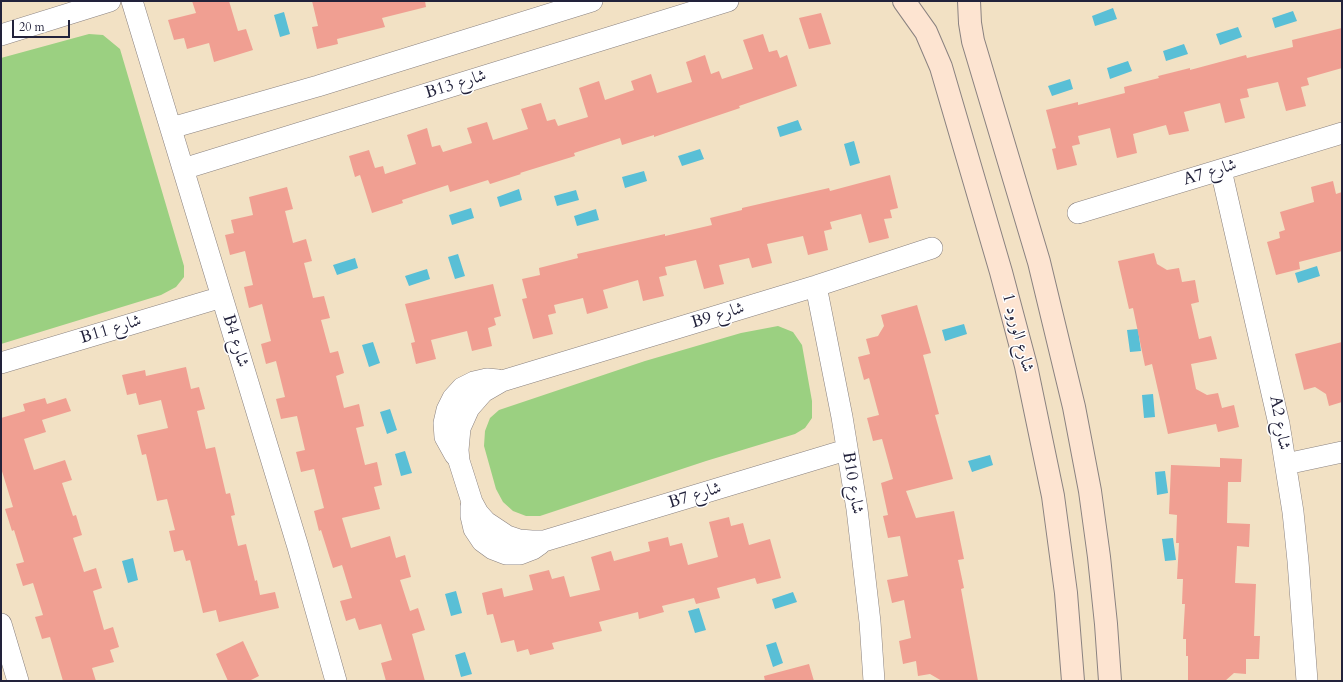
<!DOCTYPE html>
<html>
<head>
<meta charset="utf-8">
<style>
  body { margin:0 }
  #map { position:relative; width:1343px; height:682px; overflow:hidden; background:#f2e1c4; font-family:Cardo,serif }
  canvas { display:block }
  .frame { position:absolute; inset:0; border:2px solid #22223b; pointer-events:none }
  .scale { position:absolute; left:12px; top:20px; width:58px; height:18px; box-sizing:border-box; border:2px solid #22223b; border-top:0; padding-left:5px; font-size:12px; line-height:14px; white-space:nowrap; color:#22223b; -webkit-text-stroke:3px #fff; paint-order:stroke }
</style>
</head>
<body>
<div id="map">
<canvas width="1343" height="682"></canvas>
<div class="frame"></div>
<div class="scale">20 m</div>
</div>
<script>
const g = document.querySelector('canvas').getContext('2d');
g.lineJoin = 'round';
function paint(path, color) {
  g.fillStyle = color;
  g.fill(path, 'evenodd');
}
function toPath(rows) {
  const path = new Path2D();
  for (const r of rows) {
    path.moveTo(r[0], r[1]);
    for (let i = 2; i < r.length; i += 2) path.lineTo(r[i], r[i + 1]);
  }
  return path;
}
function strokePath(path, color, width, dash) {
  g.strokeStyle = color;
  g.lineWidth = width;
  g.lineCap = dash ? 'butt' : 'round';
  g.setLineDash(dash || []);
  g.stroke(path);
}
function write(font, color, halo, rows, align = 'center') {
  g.font = font + ' Cardo,Amiri,serif';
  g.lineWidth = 3;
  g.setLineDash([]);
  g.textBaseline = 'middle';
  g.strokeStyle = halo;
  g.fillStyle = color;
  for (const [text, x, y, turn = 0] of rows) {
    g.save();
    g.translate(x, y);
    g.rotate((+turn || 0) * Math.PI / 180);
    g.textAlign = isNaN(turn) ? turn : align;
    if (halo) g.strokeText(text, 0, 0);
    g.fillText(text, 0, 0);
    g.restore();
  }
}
paint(toPath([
  [89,34,103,35,120,49,184,266,184,277,176,287,161,295,1,344,1,58],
  [778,326,793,332,802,345,812,401,812,418,805,428,795,434,706,461,540,516,526,516,513,511,503,502,496,489,484,446,485,431,490,418,499,410,645,361,741,333]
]), '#9bd081');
paint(toPath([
  [1113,8,1117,19,1095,26,1092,16],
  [1293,11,1297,21,1275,28,1272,18],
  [284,12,290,34,280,37,274,15],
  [1238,27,1242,37,1220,45,1216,34],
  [1184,44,1188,54,1166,61,1163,51],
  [1128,61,1132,71,1110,79,1107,68],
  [1070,79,1073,89,1052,96,1048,86],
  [798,120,802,130,780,137,777,127],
  [854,141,860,163,850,166,844,144],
  [700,149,704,159,682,166,678,156],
  [644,171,647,181,625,188,622,177],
  [519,189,522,200,500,207,497,197],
  [576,190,579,200,557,206,554,196],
  [471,208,474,218,452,225,449,215],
  [596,209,599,220,577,226,574,216],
  [458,254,465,276,455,279,448,257],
  [355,258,358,268,337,275,333,265],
  [1317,266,1320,276,1298,283,1295,273],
  [427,269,430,279,409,286,405,276],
  [964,324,967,334,945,341,942,330],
  [1138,329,1141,351,1130,352,1127,330],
  [373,342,380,363,369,367,362,345],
  [1153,394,1155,417,1144,418,1142,395],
  [390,409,397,430,387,434,380,412],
  [405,451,412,473,401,476,395,454],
  [990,455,993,465,972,472,968,461],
  [1165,471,1168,493,1157,495,1155,472],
  [1173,538,1176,560,1165,561,1162,539],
  [133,558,138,580,128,583,122,561],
  [456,591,462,613,451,616,445,594],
  [793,592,797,602,775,609,772,599],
  [699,608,706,630,695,633,688,611],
  [776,642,783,663,773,667,766,645],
  [465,652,472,674,461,677,455,655]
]), '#59bfd6');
paint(toPath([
  [192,1,229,1,238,31,246,29,253,50,214,62,209,43,187,49,184,38,174,40,168,20,196,13],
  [312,1,425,1,426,7,382,18,385,27,337,39,338,44,317,49,312,27,318,26],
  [821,13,831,44,809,49,799,18],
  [1342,28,1342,68,1307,78,1309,85,1301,87,1306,106,1286,111,1278,82,1247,89,1249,97,1240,99,1245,118,1225,123,1220,103,1184,112,1189,131,1169,135,1166,125,1133,134,1137,153,1117,158,1110,128,1078,136,1080,144,1072,146,1077,165,1057,170,1052,149,1056,148,1046,110,1078,102,1078,105,1125,93,1124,87,1159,78,1158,76,1190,68,1190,70,1246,55,1247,58,1293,47,1292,40],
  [763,34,769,52,777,50,780,58,787,55,797,86,739,106,740,108,654,137,654,135,622,145,620,138,574,153,575,156,520,173,521,174,490,184,488,180,450,192,448,185,402,200,403,203,372,213,360,175,355,177,349,156,369,150,375,168,383,166,385,174,416,164,407,135,427,128,432,147,440,145,443,152,472,143,467,128,487,122,493,140,528,129,521,109,541,103,547,121,555,119,558,126,588,117,579,88,599,81,605,100,634,90,631,81,651,74,657,93,692,82,686,62,705,55,711,74,719,71,722,79,753,69,743,40],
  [890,175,898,208,890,210,892,218,884,219,889,238,869,243,861,214,830,222,832,229,824,231,828,250,808,255,803,236,767,244,772,263,752,268,749,258,719,265,724,284,704,289,696,260,665,267,667,275,659,277,664,296,643,301,638,280,603,290,608,308,587,314,583,298,554,305,556,313,548,315,553,334,533,339,522,299,527,298,522,279,540,275,539,268,578,258,577,254,665,234,665,236,712,225,710,218,742,210,742,208,829,188,830,191],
  [1333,181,1336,194,1342,192,1342,251,1299,262,1300,269,1276,275,1267,242,1280,238,1279,232,1285,230,1280,212,1314,202,1311,187],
  [287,187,293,209,285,211,293,243,306,239,312,261,304,263,313,298,324,296,330,318,321,320,330,353,338,351,344,373,336,376,344,408,359,404,364,426,356,428,365,465,377,462,382,485,374,487,380,509,342,518,351,548,390,536,396,558,405,555,411,577,400,580,410,611,418,608,425,630,412,634,425,681,386,681,381,663,392,660,381,624,359,630,355,618,346,621,340,601,352,598,342,565,333,568,321,530,319,531,314,511,324,508,314,469,301,472,296,452,305,450,297,416,281,419,276,399,285,397,276,361,266,364,261,344,271,341,262,304,249,308,244,287,253,285,245,251,230,255,225,235,234,233,231,220,253,215,249,197],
  [1154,253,1157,264,1167,270,1179,268,1182,282,1195,280,1199,302,1191,304,1199,339,1211,336,1217,359,1191,364,1196,389,1207,395,1218,393,1222,408,1234,405,1239,427,1218,432,1216,424,1168,434,1152,364,1145,366,1133,308,1129,309,1118,261],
  [493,284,501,316,494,318,496,325,488,328,492,346,472,351,467,331,431,340,436,359,416,364,411,343,415,342,405,304],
  [917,305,931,353,923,355,939,414,935,415,953,479,906,491,916,518,954,511,964,559,958,560,964,588,961,589,978,681,942,681,930,674,918,676,916,661,903,664,899,641,911,638,904,600,892,603,887,580,908,576,900,536,888,538,883,516,888,515,881,483,893,479,882,439,873,441,867,418,879,415,869,378,864,380,858,357,870,354,866,339,878,336,884,326,881,315],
  [1342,342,1342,402,1329,406,1326,394,1315,387,1304,390,1295,354],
  [186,367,191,389,199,387,205,409,197,411,206,449,215,447,226,494,230,493,235,515,231,516,238,546,246,544,255,581,257,580,260,595,275,592,279,608,219,622,216,610,203,613,190,560,186,561,183,550,174,552,169,531,175,530,167,499,157,501,146,454,142,455,137,435,168,428,161,400,139,405,136,393,127,395,122,375,145,370,146,376],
  [45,398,47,404,66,398,71,411,42,420,46,432,24,439,34,470,65,460,72,480,62,483,73,516,76,515,82,535,73,538,84,572,96,568,102,588,93,591,104,630,113,627,119,647,110,650,114,662,92,668,96,681,63,681,50,637,42,639,35,617,43,615,33,583,23,586,16,564,24,562,14,530,12,531,5,509,13,507,1,468,1,418,25,411,23,404],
  [1220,458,1242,459,1241,482,1228,482,1227,523,1250,524,1249,547,1237,546,1235,583,1256,584,1254,636,1260,636,1259,659,1246,659,1246,674,1234,673,1225,681,1188,681,1188,656,1186,656,1186,639,1183,639,1185,604,1182,604,1183,579,1177,579,1179,543,1176,543,1177,515,1169,514,1171,465,1220,467],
  [729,517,731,526,743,523,749,545,770,539,781,578,757,584,755,578,717,588,720,598,696,604,694,598,662,606,664,612,639,619,638,612,599,622,602,631,552,643,554,649,530,655,528,649,517,652,514,640,501,643,493,614,487,615,482,593,502,588,504,597,533,590,529,575,549,570,552,579,564,576,570,597,600,590,591,557,611,551,614,561,650,551,648,542,668,537,670,546,682,543,688,565,718,557,709,522],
  [243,641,259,676,249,681,228,681,216,654],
  [809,664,814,681,765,681,764,676]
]), '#f09f92');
const street = toPath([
  [132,1,298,547,336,681],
  [1,35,110,1],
  [171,128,318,86,592,1],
  [183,169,728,1],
  [1221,170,1279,424,1293,512,1298,561,1307,681],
  [1078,213,1342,133],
  [816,286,842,417,857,509,870,622,874,681],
  [1,363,222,297],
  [846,450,544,541,532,541,519,540,507,536,486,522,478,513,472,502,459,461,458,450,460,428,469,408,483,392,502,381,816,286,932,248],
  [455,455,445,437,444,423,447,410,453,398,462,388,474,382,487,379,498,380],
  [1286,464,1342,452],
  [471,506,471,516,474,529,482,541,493,549,506,554,520,554,533,549,540,544],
  [1,624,18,681]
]);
const secondary = toPath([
  [904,1,926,32,941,67,1001,272,1026,366,1053,496,1066,593,1073,681],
  [969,1,970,23,973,41,1039,262,1074,407,1090,491,1099,557,1106,624,1110,681]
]);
strokePath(street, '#8a8280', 22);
strokePath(secondary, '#8a8280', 24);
strokePath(street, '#fff', 21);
strokePath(secondary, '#fde4d1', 22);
write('17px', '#22223b', '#fff', [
  ["B13 شارع",456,85,-17],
  ["A7 شارع",1210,173,-17],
  ["B9 شارع",718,316,-17],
  ["B11 شارع",111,330,-17],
  ["شارع الورود 1",1017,333,75],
  ["B4 شارع",235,341,73],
  ["A2 شارع",1279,423,80],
  ["B10 شارع",852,483,81],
  ["B7 شارع",695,496,-17]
]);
</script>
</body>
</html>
